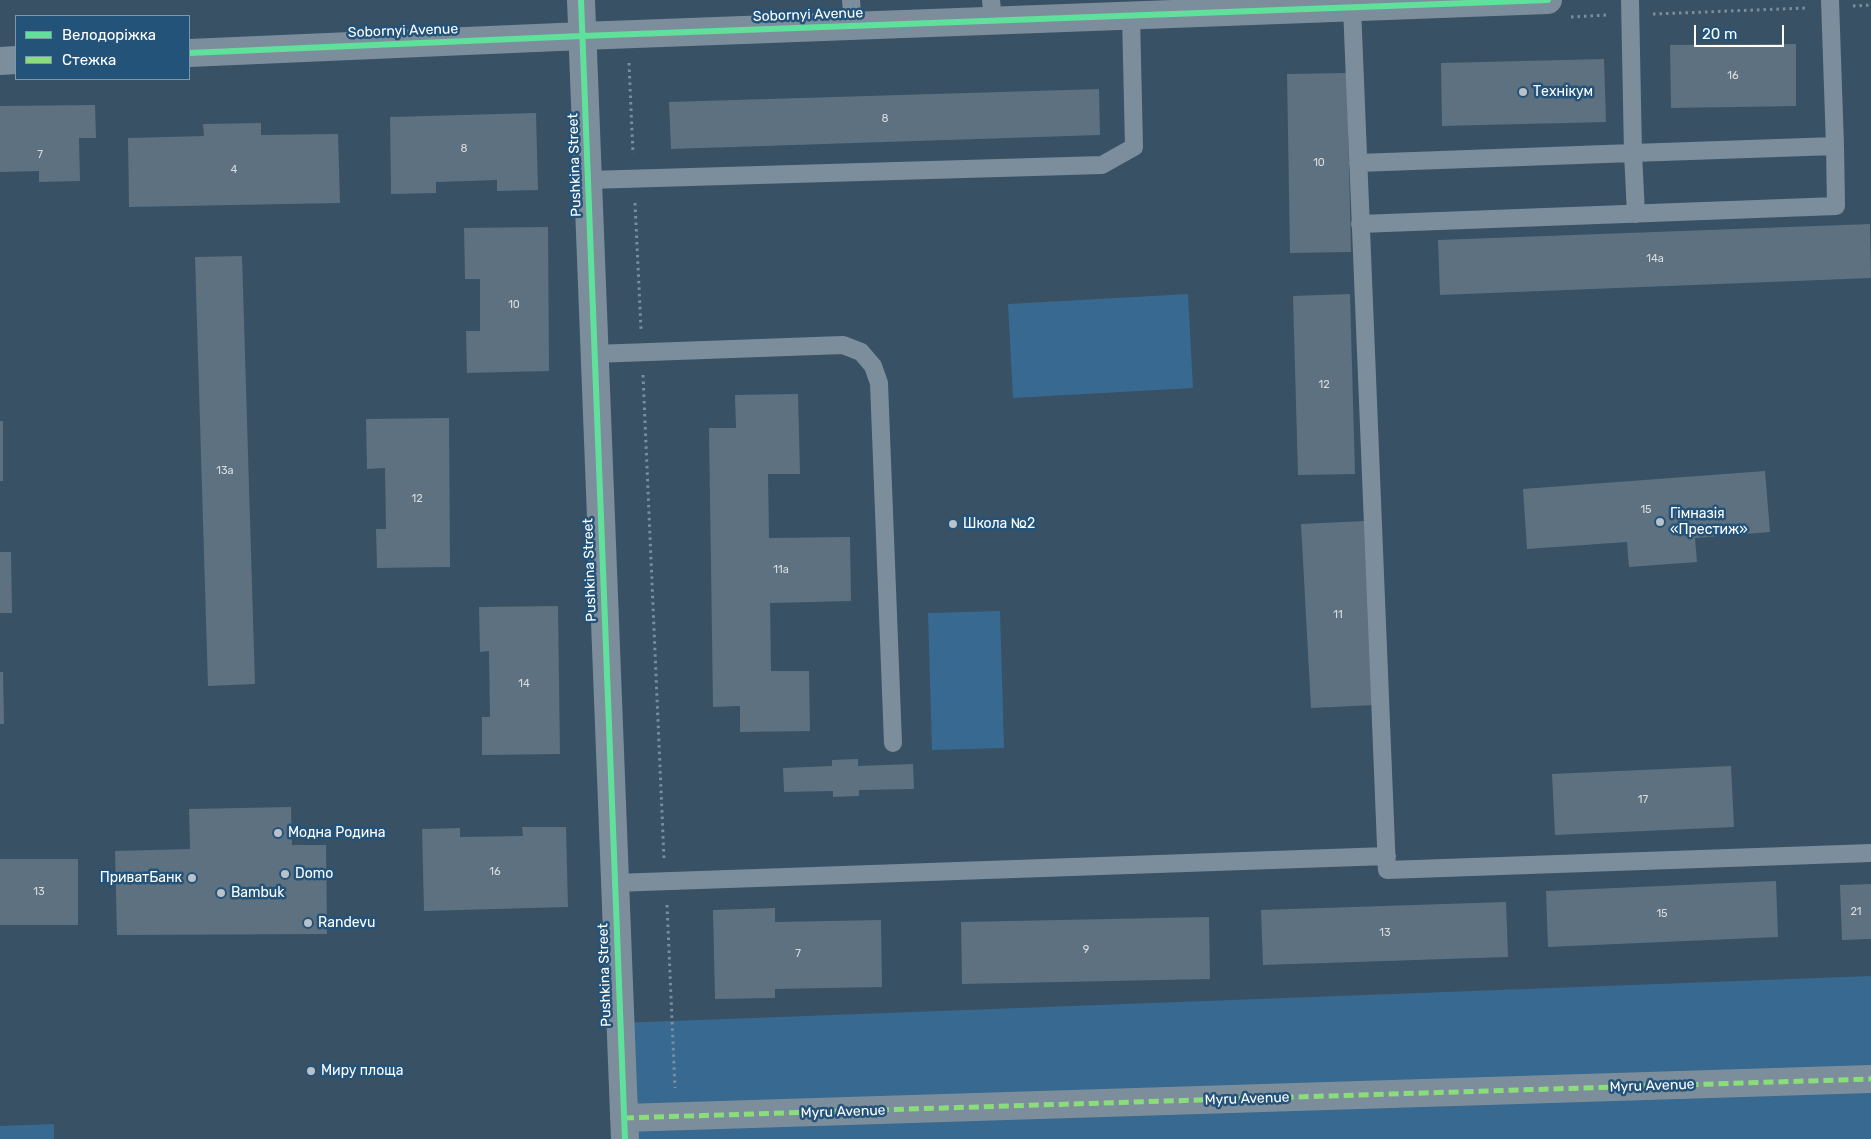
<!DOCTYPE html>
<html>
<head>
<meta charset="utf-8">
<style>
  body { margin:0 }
  #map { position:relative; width:1871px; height:1139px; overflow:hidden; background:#385165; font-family:Rubik,sans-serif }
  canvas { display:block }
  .legend { position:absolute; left:15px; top:15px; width:175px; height:65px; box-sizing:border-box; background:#245379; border:1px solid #7c98af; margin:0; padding:6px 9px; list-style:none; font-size:15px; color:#fff }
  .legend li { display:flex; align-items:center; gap:10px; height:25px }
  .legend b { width:25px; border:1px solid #7c98af }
  .scale { position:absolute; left:1694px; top:25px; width:90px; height:22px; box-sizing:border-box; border:2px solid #fff; border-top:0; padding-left:6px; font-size:15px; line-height:18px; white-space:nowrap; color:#fff; -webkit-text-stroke:4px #245379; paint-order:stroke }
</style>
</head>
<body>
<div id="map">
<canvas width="1871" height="1139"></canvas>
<ul class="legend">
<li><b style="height:6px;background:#60e19b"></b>Велодоріжка</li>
<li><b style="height:6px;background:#8add7b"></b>Стежка</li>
</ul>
<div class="scale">20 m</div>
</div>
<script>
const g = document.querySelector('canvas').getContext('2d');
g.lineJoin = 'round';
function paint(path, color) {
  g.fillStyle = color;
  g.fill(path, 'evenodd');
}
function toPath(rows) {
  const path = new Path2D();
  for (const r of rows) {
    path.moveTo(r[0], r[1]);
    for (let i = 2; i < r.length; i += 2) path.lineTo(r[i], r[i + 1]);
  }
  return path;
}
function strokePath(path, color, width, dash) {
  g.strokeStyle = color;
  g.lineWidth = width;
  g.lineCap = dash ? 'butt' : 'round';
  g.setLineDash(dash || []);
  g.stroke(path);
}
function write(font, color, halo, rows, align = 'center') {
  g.font = font + ' Rubik,sans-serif';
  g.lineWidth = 5;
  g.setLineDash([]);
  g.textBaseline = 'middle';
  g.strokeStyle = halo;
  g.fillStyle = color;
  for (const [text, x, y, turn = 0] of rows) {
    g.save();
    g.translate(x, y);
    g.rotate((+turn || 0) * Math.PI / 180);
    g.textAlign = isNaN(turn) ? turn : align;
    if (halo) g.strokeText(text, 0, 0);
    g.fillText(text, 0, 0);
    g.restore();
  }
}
paint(toPath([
  [1188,294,1193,388,1013,398,1008,304],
  [1000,611,1004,748,932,750,928,613],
  [1871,976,1871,1139,625,1139,619,1023],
  [54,1124,54,1139,0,1139,0,1126]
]), '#386990');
paint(toPath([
  [1796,44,1796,106,1671,108,1670,45],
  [1604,59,1606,122,1442,126,1441,63],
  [1347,73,1351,252,1290,253,1287,74],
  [1099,89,1100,135,671,149,669,102],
  [95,105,96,138,79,138,80,181,39,182,39,171,0,172,0,106],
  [536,113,538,190,497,191,497,180,436,182,436,193,391,194,390,117],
  [261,123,261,135,338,134,340,203,129,207,128,138,204,136,203,124],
  [1870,224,1871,278,1440,295,1438,240],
  [548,227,549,371,467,373,466,331,480,331,480,279,465,279,464,228],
  [242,256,255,684,208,686,195,257],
  [1350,294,1355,474,1298,475,1293,296],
  [798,394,800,474,768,474,769,538,850,537,851,601,770,603,771,671,809,671,810,731,740,732,740,706,713,707,709,428,736,428,735,395],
  [449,418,450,567,377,568,376,529,386,529,385,468,367,469,366,419],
  [0,421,3,421,3,481,0,481],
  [1765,471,1770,532,1695,538,1697,562,1629,567,1627,542,1527,549,1523,489],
  [1365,521,1375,705,1311,708,1301,524],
  [0,552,11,552,12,613,0,613],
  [558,606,560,754,482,755,482,717,490,717,489,651,480,652,479,607],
  [0,672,3,672,4,724,0,724],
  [858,759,858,766,913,764,914,789,859,790,859,796,833,797,833,791,784,792,783,768,832,766,832,760],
  [1731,766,1734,827,1555,835,1552,774],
  [291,807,292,845,326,845,327,934,117,935,115,851,190,849,189,809],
  [522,827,566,827,568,907,424,911,422,829,460,828,460,837,523,836],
  [0,859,78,859,78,925,0,925],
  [1776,881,1778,937,1548,947,1546,891],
  [1871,884,1871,939,1842,940,1840,885],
  [1506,902,1508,957,1263,965,1261,910],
  [775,908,775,922,881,920,882,987,775,989,775,998,715,999,713,910],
  [1209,917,1210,979,962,984,961,922]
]), '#5e7180');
strokePath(toPath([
  [1853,6,1871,5],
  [1653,14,1807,8],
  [1571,17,1607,15],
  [629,63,633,154],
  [635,203,641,329],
  [643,375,664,859],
  [667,905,675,1088]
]), '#7c8e9c', 3, [2.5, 4]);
strokePath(toPath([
  [851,0,853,26],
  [991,0,993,21],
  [1630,0,1633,153,1835,146,1830,0],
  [1352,7,1387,870,1871,853],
  [1358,163,1633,153,1636,214],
  [588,180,1102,165,1134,147,1131,15],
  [1360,224,1836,206,1835,146],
  [594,354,843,345,861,352,873,366,879,383,893,743],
  [614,883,1387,856]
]), '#7c8e9c', 18);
strokePath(toPath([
  [581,0,625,1139],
  [189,53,582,36,1548,0],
  [0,61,16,60],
  [624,1118,1871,1079]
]), '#7c8e9c', 28);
strokePath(toPath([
  [624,1118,1871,1079]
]), '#8add7b', 5, [10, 5]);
strokePath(toPath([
  [581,0,625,1139],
  [189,53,582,36,1548,0]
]), '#60e19b', 6);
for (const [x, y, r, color] of [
  [1523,92,5,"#b9c2c9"],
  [1660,522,5,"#b9c2c9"],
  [953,524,5,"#b9c2c9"],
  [278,833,5,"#b9c2c9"],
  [285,874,5,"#b9c2c9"],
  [192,878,5,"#b9c2c9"],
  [221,893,5,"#b9c2c9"],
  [308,923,5,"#b9c2c9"],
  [311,1071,5,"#b9c2c9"]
]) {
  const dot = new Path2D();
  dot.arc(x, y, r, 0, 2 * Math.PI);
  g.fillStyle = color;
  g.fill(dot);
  strokePath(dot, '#245379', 2);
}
write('11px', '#d7dcdf', null, [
  ["16",1733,76],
  ["8",885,119],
  ["8",464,149],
  ["7",40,155],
  ["10",1319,163],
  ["4",234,170],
  ["14а",1655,259],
  ["10",514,305],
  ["12",1324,385],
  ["13а",225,471],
  ["12",417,499],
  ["15",1646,510],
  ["11а",781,570],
  ["11",1338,615],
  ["14",524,684],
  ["17",1643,800],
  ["16",495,872],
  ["13",39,892],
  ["21",1856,912],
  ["15",1662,914],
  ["13",1385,933],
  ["9",1086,950],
  ["7",798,954]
]);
write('14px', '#fff', '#245379', [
  ["Sobornyi Avenue",808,15,-2],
  ["Sobornyi Avenue",403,31,-2],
  ["Pushkina Street",575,165,-92],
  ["Pushkina Street",590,570,-92],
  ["Pushkina Street",605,975,-92],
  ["Myru Avenue",1652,1086,-2],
  ["Myru Avenue",1247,1099,-2],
  ["Myru Avenue",843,1112,-2]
]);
write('14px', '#fff', '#245379', [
  ["Технікум",1533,92],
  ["Гімназія",1670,514],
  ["«Престиж»",1670,530],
  ["Школа №2",963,524],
  ["Модна Родина",288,833],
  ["Domo",295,874],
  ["ПриватБанк",182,878,"right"],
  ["Bambuk",231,893],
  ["Randevu",318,923],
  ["Миру площа",321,1071]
], 'left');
</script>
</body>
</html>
